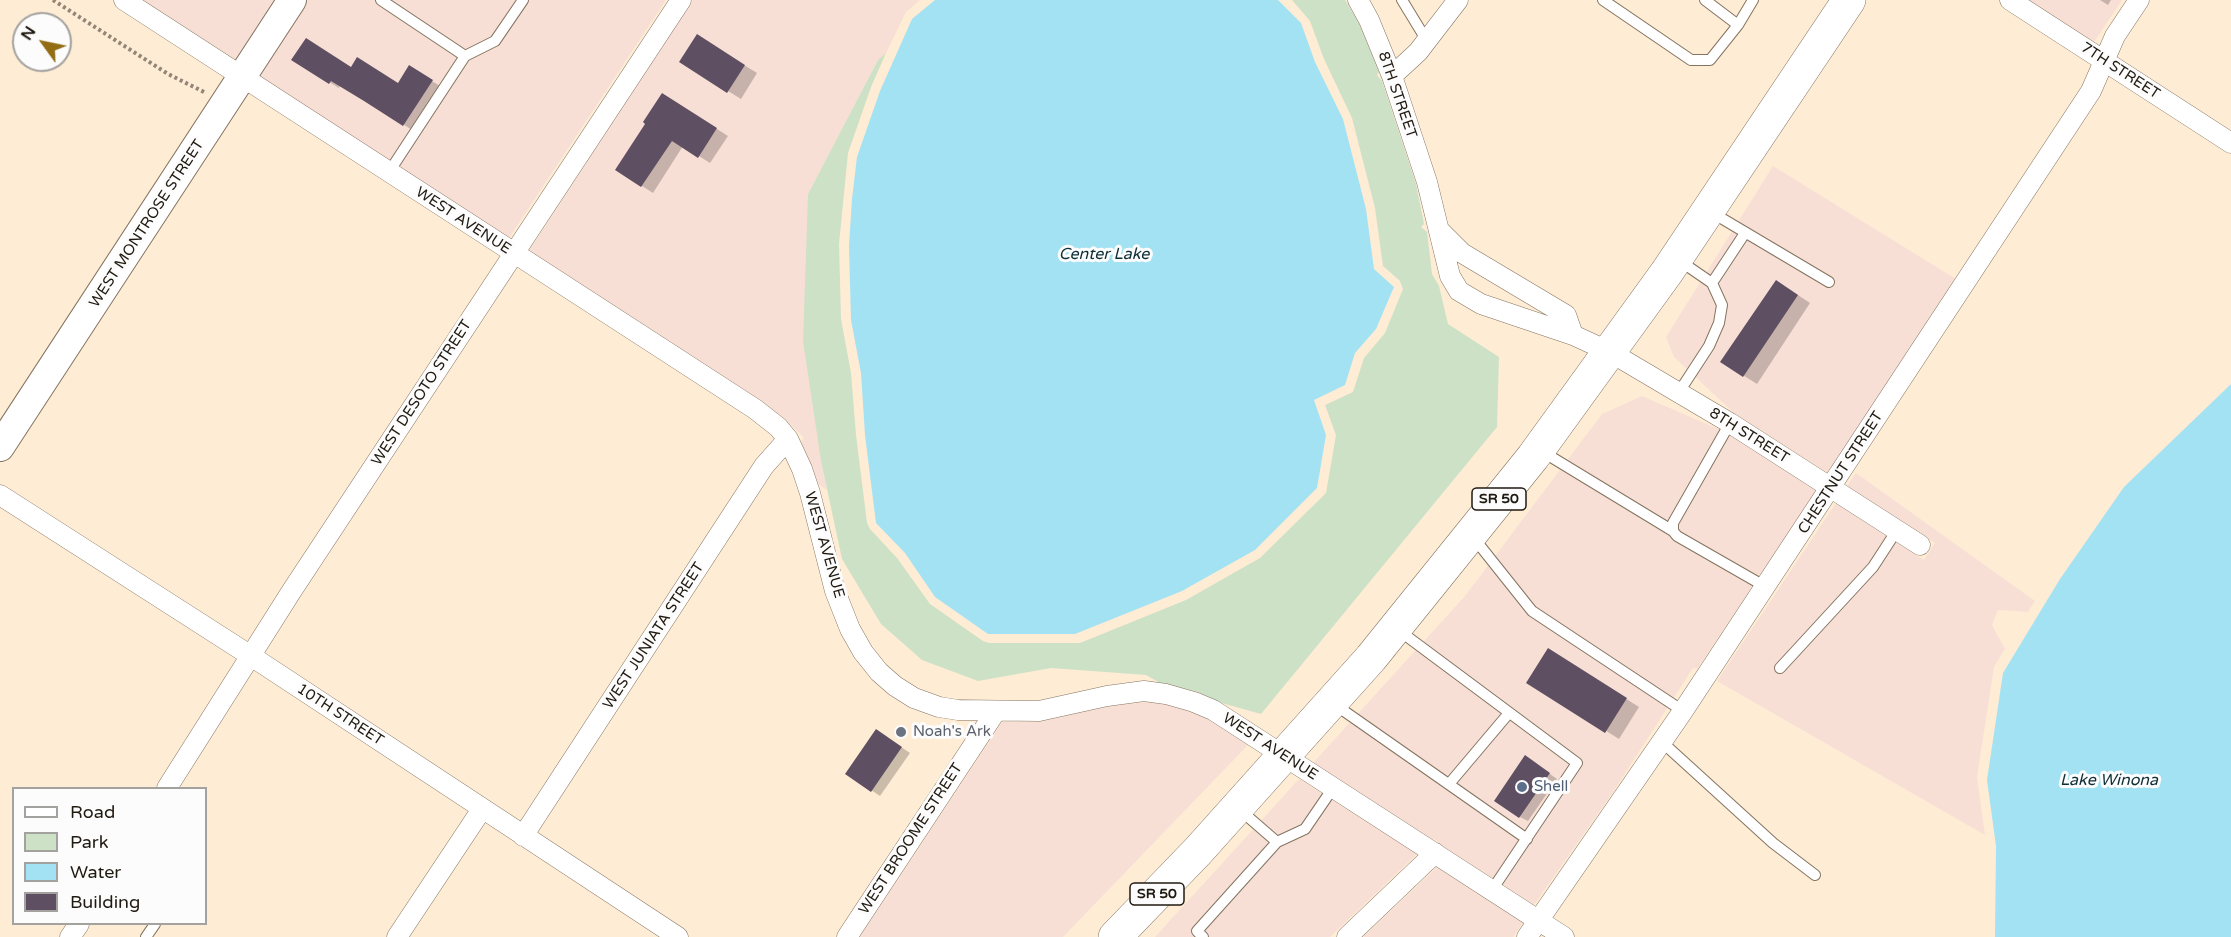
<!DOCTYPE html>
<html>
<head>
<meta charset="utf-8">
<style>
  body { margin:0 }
  #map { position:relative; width:2231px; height:937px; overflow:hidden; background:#feecd5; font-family:"Varela Round",sans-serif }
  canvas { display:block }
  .legend { position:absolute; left:12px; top:787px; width:195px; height:138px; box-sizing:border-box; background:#fcfcfc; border:2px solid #a4a29e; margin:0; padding:8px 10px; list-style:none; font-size:18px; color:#201a11 }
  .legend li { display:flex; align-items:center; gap:12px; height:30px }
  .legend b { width:30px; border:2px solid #a4a29e }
  .north { position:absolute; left:12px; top:12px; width:60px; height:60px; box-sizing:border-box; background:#fcfcfc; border:2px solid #a4a29e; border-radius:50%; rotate:303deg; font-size:16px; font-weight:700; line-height:24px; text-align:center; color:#201a11 }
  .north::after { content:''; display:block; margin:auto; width:21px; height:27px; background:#926d14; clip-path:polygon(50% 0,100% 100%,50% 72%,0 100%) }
</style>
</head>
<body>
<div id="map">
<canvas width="2231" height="937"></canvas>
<ul class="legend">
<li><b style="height:8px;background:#fff"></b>Road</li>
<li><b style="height:16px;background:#cde1c7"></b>Park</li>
<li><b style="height:16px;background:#a3e2f3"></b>Water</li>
<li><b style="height:16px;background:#5e4f62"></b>Building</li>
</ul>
<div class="north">N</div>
</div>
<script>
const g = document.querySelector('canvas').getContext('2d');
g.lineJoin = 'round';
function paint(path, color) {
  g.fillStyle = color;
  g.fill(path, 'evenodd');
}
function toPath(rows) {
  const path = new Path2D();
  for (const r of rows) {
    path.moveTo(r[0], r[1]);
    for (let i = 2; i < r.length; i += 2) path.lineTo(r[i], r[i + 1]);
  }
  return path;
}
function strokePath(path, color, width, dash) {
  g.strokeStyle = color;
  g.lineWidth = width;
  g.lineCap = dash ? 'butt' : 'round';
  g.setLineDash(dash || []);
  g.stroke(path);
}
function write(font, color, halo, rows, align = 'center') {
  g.font = font + ' "Varela Round",sans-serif';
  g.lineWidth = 6;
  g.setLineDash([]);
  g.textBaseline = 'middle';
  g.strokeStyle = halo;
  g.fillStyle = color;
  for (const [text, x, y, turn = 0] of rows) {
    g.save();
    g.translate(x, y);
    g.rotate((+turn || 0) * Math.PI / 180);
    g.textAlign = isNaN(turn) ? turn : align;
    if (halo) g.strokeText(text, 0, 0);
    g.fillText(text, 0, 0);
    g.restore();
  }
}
paint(toPath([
  [143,0,278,0,239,62],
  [306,0,666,0,509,238,258,75],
  [693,0,920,0,906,12,886,53,878,60,808,194,821,461,827,490,818,484,801,442,804,438,785,419,760,400,529,251],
  [2029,0,2122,0,2094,42],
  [1773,166,1956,279,1828,473,1735,414,1674,357,1666,337],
  [1642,396,1725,432,1817,490,1697,669,1693,668,1613,792,1534,905,1441,845,1434,839,1432,840,1313,763,1465,596,1602,414],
  [1856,473,2035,601,2028,612,1998,610,1992,625,2005,649,1994,667,1977,777,1985,835,1717,681,1836,503,1924,560,1935,543,1847,486],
  [1146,702,1165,704,1191,711,1208,719,1248,745,1063,937,860,937,1002,722,1042,721,1110,706],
  [1299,779,1417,854,1330,937,1155,937],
  [1437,867,1523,922,1513,937,1363,937]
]), '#f8dfd6');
paint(toPath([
  [1292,0,1345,0,1359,23,1379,72,1377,75,1382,81,1416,184,1424,224,1421,227,1427,232,1432,274,1439,286,1448,324,1499,357,1497,427,1261,714,1218,702,1198,692,1160,683,1146,675,1051,668,978,681,922,660,881,624,842,559,821,461,803,341,808,194,878,60,886,53,871,87,848,153,839,244,841,319,851,373,856,435,867,523,870,529,897,558,930,604,983,641,989,643,1080,643,1186,600,1260,558,1326,493,1336,435,1325,405,1353,392,1364,358,1385,333,1403,289,1400,281,1383,266,1375,208,1352,118,1324,59,1310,21]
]), '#cde1c7');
paint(toPath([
  [935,0,1278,0,1301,23,1315,62,1343,119,1366,209,1374,269,1394,287,1376,329,1355,353,1345,385,1314,400,1326,435,1317,488,1255,550,1182,591,1075,634,988,634,935,597,905,553,876,523,865,435,861,373,851,320,849,246,852,199,857,157,880,91,912,19],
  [2231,384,2231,937,1995,937,1996,846,1987,780,2003,673,2060,579,2124,487]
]), '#a3e2f3');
paint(toPath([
  [2100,0,2111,0,2108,5],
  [710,44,757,73,741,99,728,91],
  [293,60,352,68,398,84,409,67,440,86,412,130,365,99,340,85,339,88],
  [673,101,728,136,710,163,683,146,653,193,617,170],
  [1789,289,1810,303,1757,384,1722,362],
  [1562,658,1639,707,1619,739,1528,682],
  [885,736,910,753,880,796,847,774],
  [1533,762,1557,779,1528,821,1520,817]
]), '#0003');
paint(toPath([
  [697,34,745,65,727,93,679,62],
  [306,38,351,67,357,57,398,83,409,65,433,80,403,126,364,101,331,81,329,84,291,60],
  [662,93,717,128,698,158,672,141,641,187,615,170,645,124,643,122],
  [1776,280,1798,295,1743,377,1720,362],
  [1548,648,1627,698,1605,733,1526,683],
  [876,729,902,747,871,792,845,774],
  [1525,755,1550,773,1519,818,1494,801]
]), '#5e4f62');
const lane = toPath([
  [381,0,465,56,389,172],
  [1402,0,1427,41],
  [1603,0,1691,60,1710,60,1738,25,1753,0],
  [1705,0,1738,25],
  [465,56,495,41,523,0],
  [1711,212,1829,282],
  [1712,283,1745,233],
  [1679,392,1709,346,1719,323,1722,305,1712,283,1680,261],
  [1730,423,1673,523,1673,531,1677,536,1766,587],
  [1543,452,1673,531],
  [1473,537,1532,611,1683,711],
  [1397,629,1577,763,1492,890],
  [1780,668,1873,567,1897,530],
  [1334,704,1527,839],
  [1662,742,1773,843,1815,875],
  [1449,784,1509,713],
  [1239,809,1277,842],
  [146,937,155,924],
  [1203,937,1197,931,1277,842,1305,829,1333,788]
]);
const street = toPath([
  [124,0,755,409,778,427,788,439,802,469,810,493,835,591,850,629,863,652,879,672,895,686,914,698,939,707,958,710,1039,711,1107,696,1144,691,1166,694,1194,702,1213,710,1564,937],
  [1358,0,1369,20,1392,76,1427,182,1450,276,1459,291,1481,304,1573,335,1610,352,1730,423,1920,545],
  [2010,0,2231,143],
  [1392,76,1418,52,1458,0],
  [1439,230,1462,253,1566,315,1573,335],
  [0,495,251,656,678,937],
  [167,788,291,592,681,0],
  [523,836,764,466,788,439],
  [70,937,79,924],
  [397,937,482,809],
  [847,937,996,711],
  [1347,937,1435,853],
  [1527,937,1683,711,2091,91,2115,36,2139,0]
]);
const secondary = toPath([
  [0,447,292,0]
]);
const highway = toPath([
  [1115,937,1198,851,1371,658,1533,457,1667,272,1849,0]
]);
strokePath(lane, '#847460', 12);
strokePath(street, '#847460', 21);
strokePath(secondary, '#847460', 30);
strokePath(highway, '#847460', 34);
strokePath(toPath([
  [53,0,168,74,204,92]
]), '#928676', 4, [3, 3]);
strokePath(lane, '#fff', 10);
strokePath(street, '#fff', 20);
strokePath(secondary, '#fff', 28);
strokePath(highway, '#fff', 33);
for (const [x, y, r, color] of [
  [901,732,6,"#6b7280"],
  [1522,787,6,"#5c6f8a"]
]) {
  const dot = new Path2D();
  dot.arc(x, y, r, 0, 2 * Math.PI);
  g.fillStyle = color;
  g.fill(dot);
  strokePath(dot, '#fcfcfc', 2);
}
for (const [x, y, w] of [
  [1499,499,54],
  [1157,894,54]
]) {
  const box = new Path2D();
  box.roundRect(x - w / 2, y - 11, w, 22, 4.5);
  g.fillStyle = '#fcfcfc';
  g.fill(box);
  strokePath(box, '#201a11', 1.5);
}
write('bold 14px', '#201a11', null, [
  ["SR 50",1499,499],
  ["SR 50",1157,894]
]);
write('15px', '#201a11', '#fcfcfc', [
  ["7TH STREET",2120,71,33],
  ["8TH STREET",1397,95,71],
  ["WEST AVENUE",463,221,33],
  ["WEST MONTROSE STREET",147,224,-57],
  ["WEST DESOTO STREET",422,393,-57],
  ["8TH STREET",1749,436,32],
  ["CHESTNUT STREET",1841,473,-57],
  ["WEST AVENUE",824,545,74],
  ["WEST JUNIATA STREET",654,636,-57],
  ["10TH STREET",340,715,33],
  ["WEST AVENUE",1270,747,33],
  ["WEST BROOME STREET",911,839,-57]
]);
write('15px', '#5b616d', '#fcfcfc', [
  ["Noah's Ark",913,732]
], 'left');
write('15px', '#4e5e75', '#fcfcfc', [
  ["Shell",1534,787]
], 'left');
write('italic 16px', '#0e2e35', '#fcfcfc', [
  ["Center Lake",1104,255],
  ["Lake Winona",2109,781]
]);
</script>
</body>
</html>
